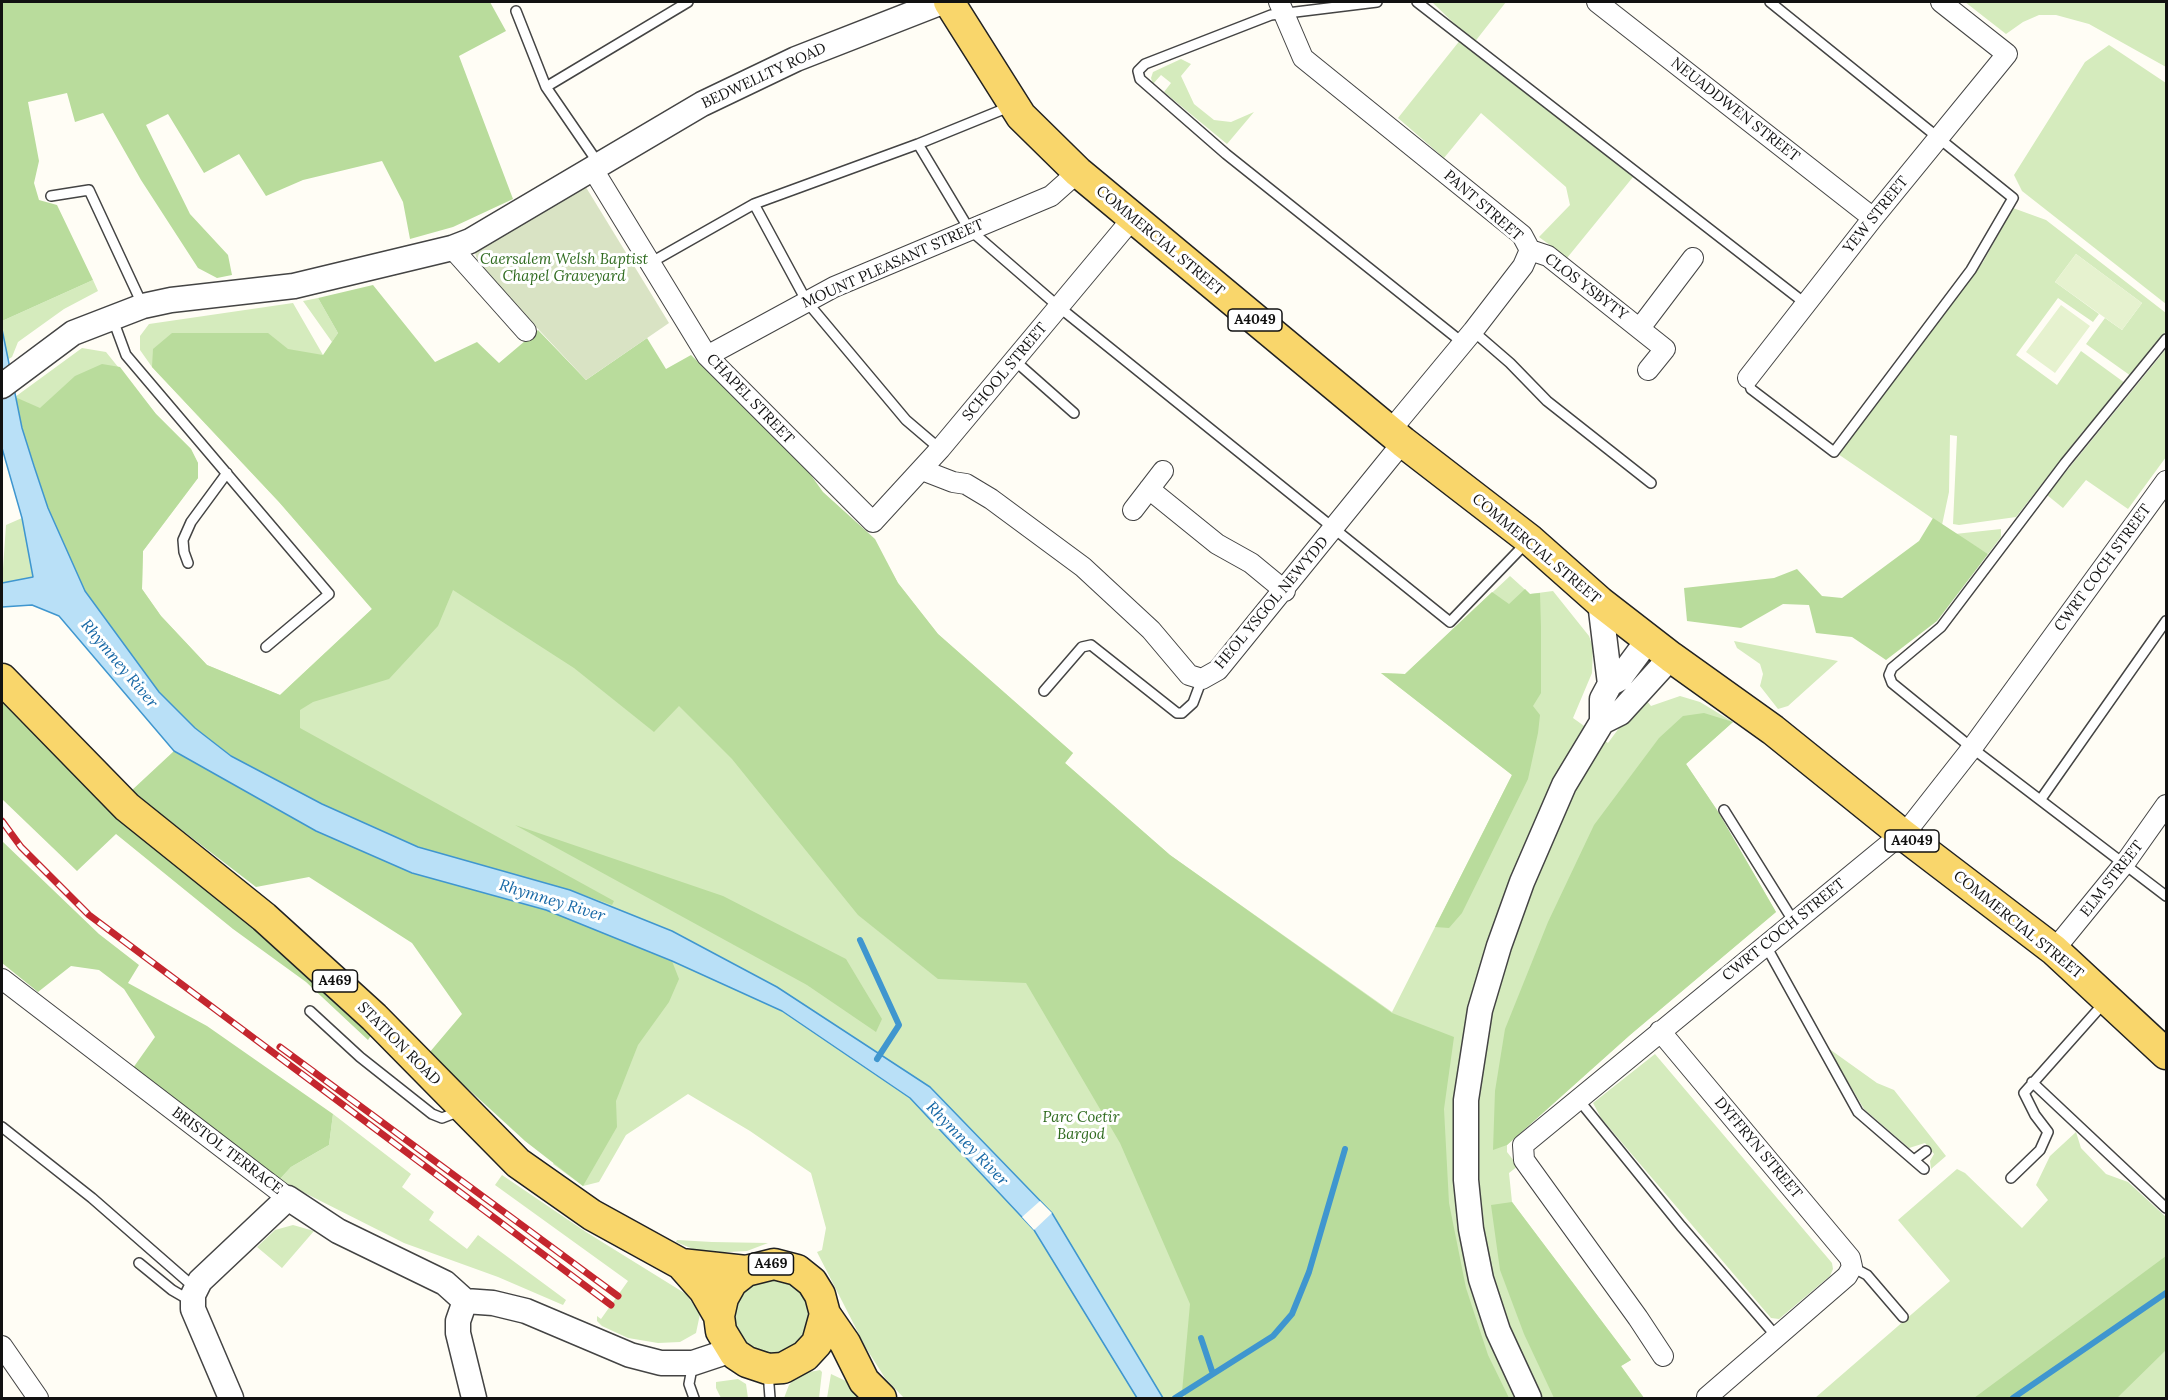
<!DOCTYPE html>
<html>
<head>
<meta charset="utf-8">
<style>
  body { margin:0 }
  #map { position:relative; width:2168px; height:1400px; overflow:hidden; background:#fffdf5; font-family:Lora,serif }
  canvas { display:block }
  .frame { position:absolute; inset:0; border:3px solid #111; pointer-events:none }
</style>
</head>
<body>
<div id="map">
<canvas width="2168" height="1400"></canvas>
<div class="frame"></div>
</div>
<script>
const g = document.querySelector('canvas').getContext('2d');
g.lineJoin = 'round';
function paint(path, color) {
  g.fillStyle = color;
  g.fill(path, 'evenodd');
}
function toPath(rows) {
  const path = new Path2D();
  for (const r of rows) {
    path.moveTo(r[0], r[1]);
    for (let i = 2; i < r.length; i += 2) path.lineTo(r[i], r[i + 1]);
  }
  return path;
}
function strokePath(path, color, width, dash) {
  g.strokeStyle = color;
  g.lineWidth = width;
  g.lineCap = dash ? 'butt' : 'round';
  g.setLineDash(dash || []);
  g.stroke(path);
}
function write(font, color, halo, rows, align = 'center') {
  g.font = font + ' Lora,serif';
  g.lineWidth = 6;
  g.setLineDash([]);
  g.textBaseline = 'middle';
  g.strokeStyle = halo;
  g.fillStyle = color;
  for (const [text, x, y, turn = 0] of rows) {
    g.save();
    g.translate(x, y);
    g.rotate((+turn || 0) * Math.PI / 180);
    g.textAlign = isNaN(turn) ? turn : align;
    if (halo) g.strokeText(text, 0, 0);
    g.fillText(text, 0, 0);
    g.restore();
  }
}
paint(toPath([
  [1432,2,1506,2,1470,48,1633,177,1567,258,1539,237,1570,205,1566,187,1481,113,1444,158,1398,118,1465,34],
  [1965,2,2166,2,2166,67,2089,24,2056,15,2039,15,2023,22,2006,34],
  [2109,45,2166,83,2166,304,2022,191,2014,175,2085,62],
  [1181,59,1191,64,1181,76,1194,104,1214,120,1231,122,1254,112,1227,144,1164,92,1171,83,1161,75,1153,84,1151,78,1153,72],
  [2013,208,2046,220,2166,313,2166,331,2131,376,2086,344,2105,318,2122,330,2142,303,2076,254,2055,282,2099,314,2093,322,2058,298,2016,355,2057,385,2081,351,2125,383,2088,429,2084,430,2016,517,1959,525,1953,524,1957,436,1950,435,1949,492,1942,525,1838,454,1983,262],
  [93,280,98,291,64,309,18,342,12,357,7,360,2,321],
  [318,298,338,333,332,342,303,301],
  [293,303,323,355,871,536,898,583,938,634,1073,753,1065,763,1170,855,1392,1012,1512,775,1381,673,1405,674,1510,576,1530,594,1553,591,1589,636,1593,647,1592,673,1573,718,1608,743,1622,724,1647,701,1651,706,1680,696,1700,702,1733,722,1686,764,1717,810,1776,912,1630,1035,1507,1145,1507,1152,1518,1166,1509,1173,1512,1202,1631,1360,1621,1366,1644,1398,904,1398,885,1378,866,1348,817,1252,822,1250,826,1228,811,1173,750,1131,688,1094,626,1135,599,1182,583,1186,553,1164,672,931,231,756,22,428,15,397,82,348,106,352,156,414,191,449,198,463,198,478,143,551,142,589,161,616,207,665,280,695,372,609,279,502,152,367,140,350,140,336,149,324],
  [2166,349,2166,457,2128,509,2086,480,2063,508,2047,495],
  [22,518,33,577,2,583,6,525],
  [2001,529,2001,537,1988,554,1955,534],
  [1734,641,1838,661,1788,706,1778,709,1760,686,1763,674,1760,664,1737,648],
  [1828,1048,1877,1083,1894,1090,1946,1156,1931,1169,1930,1161,1934,1154,1925,1143,1909,1148,1864,1109],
  [1655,1054,1832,1263,1833,1269,1830,1276,1779,1319,1771,1318,1601,1118,1593,1103],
  [333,1114,411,1174,402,1187,434,1212,429,1220,467,1249,478,1235,566,1300,563,1305,498,1277,404,1243,279,1180,291,1167,329,1145],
  [2076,1132,2081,1148,2106,1174,2128,1182,2166,1217,2166,1398,1815,1398,1950,1281,1898,1220,1957,1169,1965,1173,2022,1228,2048,1200,2036,1185,2050,1156],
  [502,1175,586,1232,686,1294,700,1314,696,1333,680,1342,658,1343,628,1338,602,1326,597,1321,597,1316,601,1319,628,1281,495,1185],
  [293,1225,314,1231,282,1268,257,1247,275,1230],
  [677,1240,712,1242,768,1243,747,1251,711,1253,693,1249,676,1242],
  [766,1275,796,1283,812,1309,805,1340,778,1356,748,1349,732,1322,739,1292],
  [820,1370,822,1372,819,1398,784,1398,789,1385,799,1374],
  [831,1374,848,1382,867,1398,827,1398],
  [738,1379,746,1384,748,1398,721,1398,716,1388,716,1382]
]), '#d5ebbd');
paint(toPath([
  [2,2,490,2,506,31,459,56,513,199,453,227,410,239,403,202,382,161,303,180,266,196,239,154,204,173,168,114,146,125,190,214,228,255,232,275,217,278,198,268,141,180,103,113,75,122,67,93,28,102,39,161,34,183,39,200,57,205,93,280,2,321],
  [373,285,435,362,477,342,499,363,538,330,586,380,647,338,666,369,691,355,803,464,823,492,875,539,898,583,938,634,1073,753,1065,763,1170,855,1392,1013,1454,1037,1444,1109,1449,1203,1466,1288,1488,1355,1509,1398,1186,1398,1182,1392,1190,1304,1120,1143,1026,983,938,979,858,915,732,759,679,706,654,732,574,668,453,590,438,626,389,679,313,702,300,710,300,728,614,901,612,905,570,890,418,847,322,804,231,756,195,728,159,692,85,591,48,508,22,428,15,397,40,408,75,376,102,364,120,367,156,414,191,449,198,463,198,478,143,551,142,589,161,616,207,665,280,695,372,609,279,502,152,367,153,349,172,333,268,333,288,349,323,355,338,333,318,298],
  [1933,518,1988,554,1937,621,1886,660,1852,637,1816,633,1809,605,1783,604,1741,628,1687,621,1684,588,1774,578,1797,569,1822,596,1842,598,1919,541],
  [1525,589,1530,594,1540,593,1541,627,1541,693,1533,706,1540,715,1538,733,1528,779,1462,913,1449,928,1435,927,1512,775,1381,673,1405,674,1492,592,1509,604],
  [2,696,374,1031,368,1040,306,982,233,929,116,834,77,871,2,799],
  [1704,713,1733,722,1686,764,1717,810,1776,912,1630,1035,1507,1145,1493,1150,1495,1091,1505,1029,1548,922,1594,825,1659,738,1683,716],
  [174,751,316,831,412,873,546,910,672,961,679,979,669,1002,638,1045,616,1101,617,1127,583,1186,525,1141,429,1053,462,1014,412,943,309,877,256,887,131,791],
  [515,825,723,896,846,959,882,1019,876,1032,807,985],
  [2,841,99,934,139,965,128,983,207,1026,333,1114,329,1145,291,1167,279,1180,133,1068,155,1037,124,989,99,970,71,966,38,992,2,963],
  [1512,1202,1631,1360,1621,1366,1644,1398,1554,1398,1524,1334,1500,1270,1491,1205],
  [2166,1256,2166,1350,2117,1398,1974,1398]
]), '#b9dc9c');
paint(toPath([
  [584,184,669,323,586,380,479,266,475,253]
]), '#d9e3c4');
paint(toPath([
  [2076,254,2142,303,2122,330,2055,282],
  [2061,305,2090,326,2055,373,2026,352]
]), '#e6f2cf');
const water = toPath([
  [2,329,22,428,34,466,48,508,85,591,159,692,195,728,231,756,322,804,418,847,570,890,672,931,777,987,930,1087,1052,1213,1163,1398,1137,1398,1034,1230,910,1098,782,1011,672,961,546,910,412,873,316,831,174,751,59,616,32,605,2,607,2,583,33,577,22,518,2,448,2,329]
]);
paint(water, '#b9e0f7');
strokePath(water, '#3f96cf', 1.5);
paint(toPath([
  [1040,1201,1052,1213,1034,1230,1022,1217]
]), '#fffdf5');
strokePath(toPath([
  [860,940,899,1025,877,1059],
  [1201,1338,1213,1374],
  [1175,1398,1273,1336,1292,1314,1309,1272,1345,1149],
  [2013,1398,2166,1293]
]), '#3f96cf', 6);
const service = toPath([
  [1377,2,1271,15,1145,64,1138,71,1140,79,1226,154,1463,343],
  [1417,2,1806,304],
  [516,11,546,87,594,157,594,165],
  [546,87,688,2],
  [918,144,969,229,1059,307,1450,622,1527,542],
  [51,196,89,190,143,306],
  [754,204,807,302,906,420,940,449],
  [650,263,754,204,918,144,1009,107],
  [112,317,126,355,329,594,266,647],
  [1473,331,1510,363,1547,401,1651,483],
  [2166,339,2065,463,1941,627,1892,668,1889,675,1892,683,1972,748,2166,896],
  [1014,360,1074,413],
  [1748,378,1751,389,1834,452,1971,270,2013,198,1770,2],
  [188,563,184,552,183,540,191,522,227,473],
  [1044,691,1082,647,1091,645,1177,713,1182,713,1193,703,1202,679],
  [2041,799,2166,621],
  [1724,810,1794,922],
  [1766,946,1858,1112,1924,1169],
  [310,1011,360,1057,432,1114,442,1118,460,1111],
  [2032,1082,2166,1208],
  [1578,1099,1681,1226,1777,1337],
  [2,1127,92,1198,195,1288],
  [1914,1160,1926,1151],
  [2011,1178,2040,1150,2048,1132,2035,1115,2024,1093,2104,1003],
  [139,1263,172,1290,191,1301],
  [1852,1267,1867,1275,1903,1317],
  [693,1363,689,1384,694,1398],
  [768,1372,770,1398]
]);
const minor = toPath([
  [1279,2,1303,58,1522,235,1530,250,1523,266,1473,331,1390,431],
  [1597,2,1873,218],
  [594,166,597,176,707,356,873,522,940,449,1132,219],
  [452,248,526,331],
  [1530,250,1548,256,1665,349,1648,370],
  [1640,328,1693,258],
  [707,356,834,287,1051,196,1078,172],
  [1748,378,1873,218,2007,54,1941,2],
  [922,470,953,482,966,484,991,499,1083,567,1151,630,1189,675,1202,679,1218,670,1403,442],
  [1149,489,1217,544,1251,563,1285,591],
  [1133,510,1163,471],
  [2054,950,2125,863,2166,805],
  [2,979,288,1198],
  [1660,1031,1850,1258,1852,1267,1847,1276,1707,1397],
  [2,1346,38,1398],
  [1663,1356,1638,1318,1524,1160,1523,1145,1910,827,1972,748,2166,481]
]);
const tertiary = toPath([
  [2,386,73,333,143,306,171,300,294,286,452,248,470,241,702,104,796,59,942,2],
  [1600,602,1610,684],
  [1602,722,1620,713,1671,657],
  [465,1301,493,1303,526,1311,630,1355,661,1363,693,1363,720,1354,729,1347],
  [465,1301,458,1321,458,1333,474,1398],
  [231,1398,193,1309,193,1295,200,1281,288,1198,338,1231,445,1283,465,1301],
  [1529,1398,1498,1331,1481,1279,1471,1229,1466,1180,1466,1100,1480,1010,1499,946,1522,882,1564,785,1602,722,1602,699,1610,684,1619,679,1648,640]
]);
const primary = toPath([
  [949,2,1021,116,1078,172,1403,442,1530,540,1600,602,1671,657,1773,730,1902,834,2054,950,2166,1054],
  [2,679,127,807,264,917,374,1017,518,1163,592,1215,681,1264,704,1290,719,1316],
  [681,1264,746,1271],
  [825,1314,817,1343,805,1356,783,1368,768,1369,747,1362,735,1354,721,1331,719,1316,723,1298,732,1282,746,1271,774,1264,797,1270,812,1282,820,1295,825,1314,845,1343,864,1381,881,1398]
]);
strokePath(service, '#444', 12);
strokePath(minor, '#444', 22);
strokePath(tertiary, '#444', 27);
strokePath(primary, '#222', 33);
strokePath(service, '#fff', 9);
strokePath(minor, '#fff', 20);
strokePath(tertiary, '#fff', 24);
strokePath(primary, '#f9d66b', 30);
const rail = toPath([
  [2,821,21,847,89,915,611,1305],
  [280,1047,618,1296]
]);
strokePath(rail, '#c4262e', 7);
strokePath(rail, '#fff', 4.5, [14]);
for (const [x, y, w] of [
  [1255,320,54],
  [1912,841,54],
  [335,981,45],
  [771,1264,45]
]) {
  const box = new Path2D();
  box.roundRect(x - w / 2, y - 11, w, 22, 4.5);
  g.fillStyle = '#fff';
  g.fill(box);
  strokePath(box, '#111', 1.5);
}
write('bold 14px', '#111', null, [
  ["A4049",1255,320],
  ["A4049",1912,841],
  ["A469",335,981],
  ["A469",771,1264]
]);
write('15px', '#111', '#fff', [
  ["BEDWELLTY ROAD",764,76,-25],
  ["NEUADDWEN STREET",1735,110,38],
  ["PANT STREET",1483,206,41],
  ["YEW STREET",1876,215,-51],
  ["COMMERCIAL STREET",1160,241,40],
  ["MOUNT PLEASANT STREET",893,264,-24],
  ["CLOS YSBYTY",1586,287,37],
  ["SCHOOL STREET",1005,372,-50],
  ["CHAPEL STREET",750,399,46],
  ["COMMERCIAL STREET",1536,549,40],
  ["CWRT COCH STREET",2103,568,-54],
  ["HEOL YSGOL NEWYDD",1272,603,-50],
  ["ELM STREET",2112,879,-52],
  ["COMMERCIAL STREET",2018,925,39],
  ["CWRT COCH STREET",1784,930,-39],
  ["STATION ROAD",399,1044,45],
  ["DYFFRYN STREET",1758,1148,50],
  ["BRISTOL TERRACE",227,1151,37]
]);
write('italic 15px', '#2f6b1f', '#fff', [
  ["Caersalem Welsh Baptist",564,260],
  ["Chapel Graveyard",564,277],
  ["Parc Coetir",1081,1118],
  ["Bargod",1081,1135]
]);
write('italic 16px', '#1768a6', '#fff', [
  ["Rhymney River",119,664,50],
  ["Rhymney River",552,901,17],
  ["Rhymney River",967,1144,46]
]);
</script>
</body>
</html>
